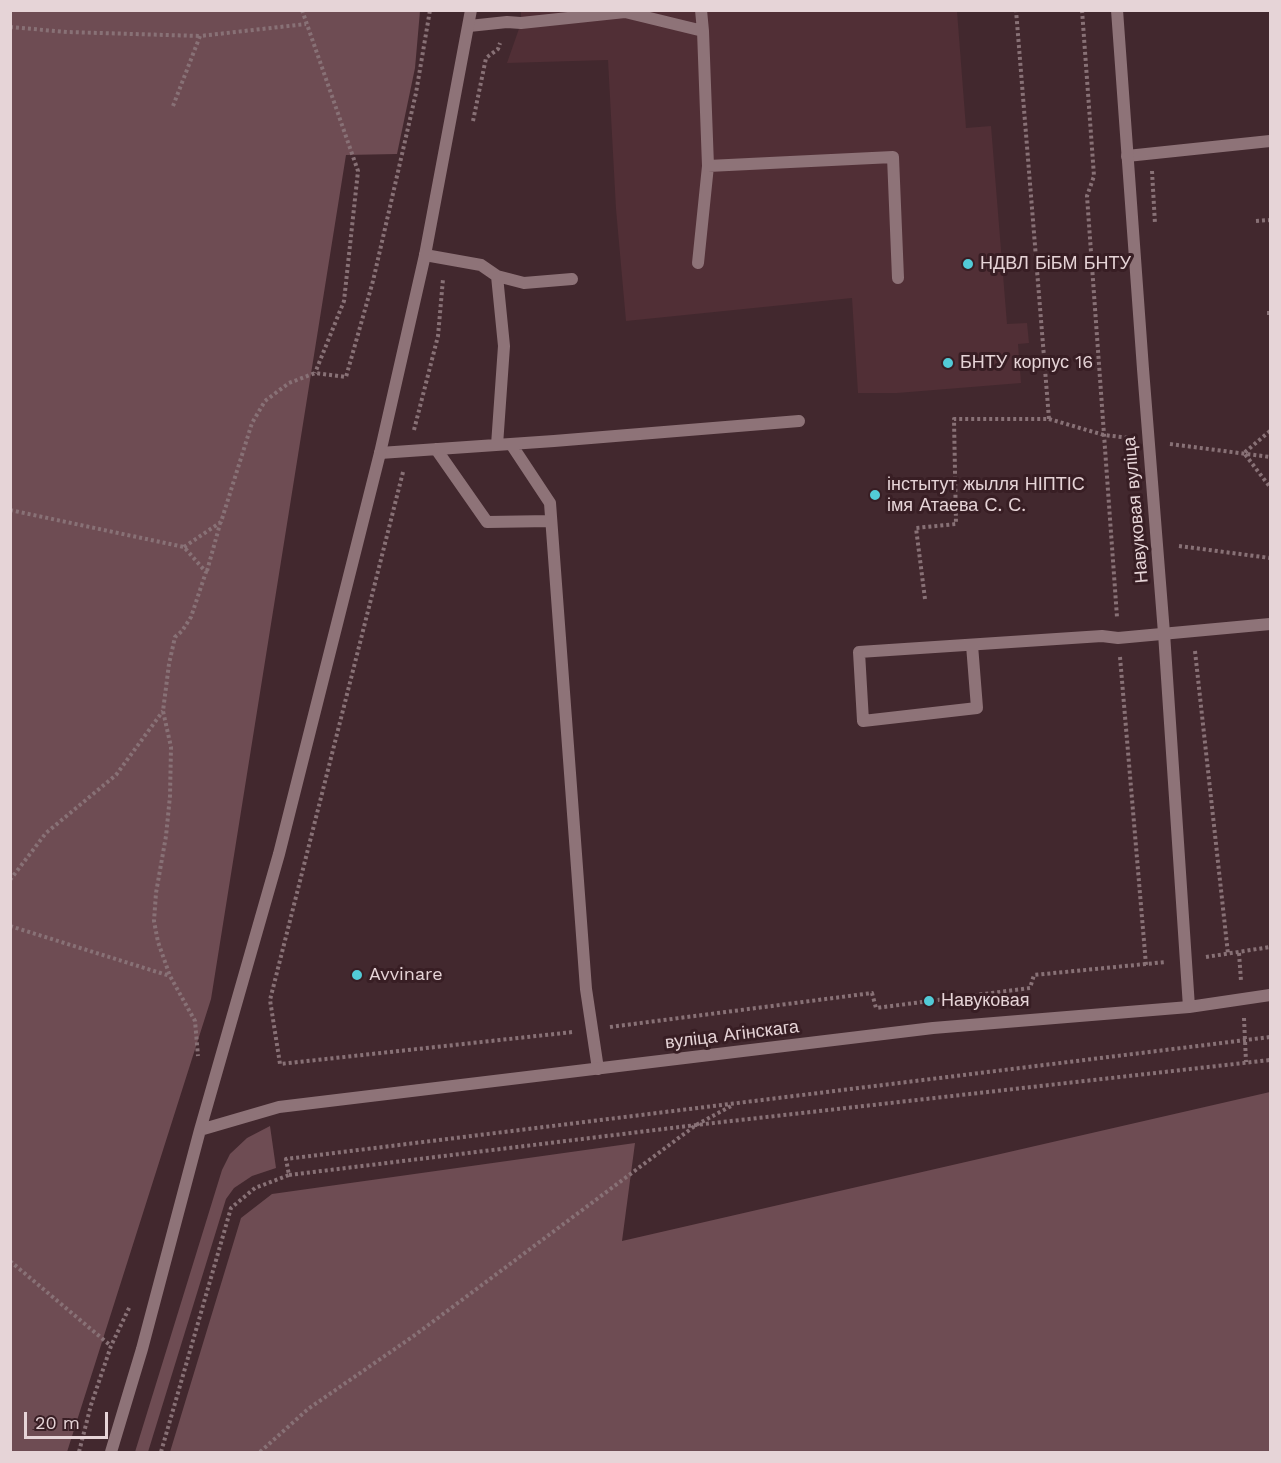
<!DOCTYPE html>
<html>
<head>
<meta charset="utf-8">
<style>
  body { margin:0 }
  #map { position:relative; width:1281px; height:1463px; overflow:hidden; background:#42282e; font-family:"Work Sans",sans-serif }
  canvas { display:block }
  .frame { position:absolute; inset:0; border:12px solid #e6d4d7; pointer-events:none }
  .scale { position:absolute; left:24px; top:1412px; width:84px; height:27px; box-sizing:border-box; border:3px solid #e6d4d7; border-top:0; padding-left:8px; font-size:18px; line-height:21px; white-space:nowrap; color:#e6d4d7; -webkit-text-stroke:4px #381e24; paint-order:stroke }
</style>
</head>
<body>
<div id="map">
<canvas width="1281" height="1463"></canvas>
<div class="frame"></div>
<div class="scale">20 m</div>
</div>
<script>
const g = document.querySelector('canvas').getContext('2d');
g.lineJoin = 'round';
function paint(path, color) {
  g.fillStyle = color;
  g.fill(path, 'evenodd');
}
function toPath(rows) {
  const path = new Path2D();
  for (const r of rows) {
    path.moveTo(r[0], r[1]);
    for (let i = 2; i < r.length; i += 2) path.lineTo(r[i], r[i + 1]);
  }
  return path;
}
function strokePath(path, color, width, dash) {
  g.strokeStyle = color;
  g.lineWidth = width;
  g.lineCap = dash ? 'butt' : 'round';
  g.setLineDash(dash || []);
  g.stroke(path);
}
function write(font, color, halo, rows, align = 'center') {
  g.font = font + ' "Work Sans",sans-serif';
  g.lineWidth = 6;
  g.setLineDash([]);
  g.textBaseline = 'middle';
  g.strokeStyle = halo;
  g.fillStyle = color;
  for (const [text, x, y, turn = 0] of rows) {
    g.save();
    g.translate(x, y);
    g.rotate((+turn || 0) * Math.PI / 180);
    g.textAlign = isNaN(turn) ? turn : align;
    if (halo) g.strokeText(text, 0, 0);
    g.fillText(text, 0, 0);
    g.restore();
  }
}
paint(toPath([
  [521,11,957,11,966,128,991,126,1007,324,1027,323,1029,343,1018,344,1021,383,897,393,858,393,852,298,626,321,616,209,608,60,507,63,521,23]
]), '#512f36');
paint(toPath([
  [10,11,420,11,415,68,397,154,346,155,211,999,67,1452,10,1452],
  [1270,1092,1270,1452,170,1452,241,1218,272,1194,635,1143,622,1241],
  [270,1126,276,1168,252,1176,234,1188,226,1199,148,1452,135,1452,222,1170,230,1154,247,1138]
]), '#6e4c53');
strokePath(toPath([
  [302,10,358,171,344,301,315,373],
  [1082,10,1094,176,1087,196,1117,617],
  [10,27,67,32,200,36],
  [173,106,200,36,306,24],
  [473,121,486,58,498,49,500,43],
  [1152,171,1155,224],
  [1256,221,1270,220],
  [1267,313,1270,313],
  [1049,419,1104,435,1130,438],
  [414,430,438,336,443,279],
  [1270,431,1244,453,1270,487],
  [1170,444,1270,457],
  [403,472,270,1000,280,1064,573,1032],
  [10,510,184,547,206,572,191,617,182,631,175,637,169,664,163,711,171,747,170,796,166,836,156,893,154,921,158,942,170,976,195,1021,198,1056],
  [1179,546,1270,558],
  [184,547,221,522,252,423,265,401,289,383,315,373,346,377,373,281,416,93,430,10],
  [207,571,220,524],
  [925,599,916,528,956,524,954,419,1049,419,1016,10],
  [1195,651,1228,954],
  [1120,657,1146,965],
  [10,880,46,833,116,775,163,711],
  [10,926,170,976],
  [1239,953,1241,981],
  [1206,957,1270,947],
  [1244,1018,1246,1062],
  [610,1027,872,993,876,1008,1030,988,1034,975,1166,962],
  [289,1175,696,1125,1270,1060],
  [10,1261,111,1346],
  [79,1452,91,1405,111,1346,130,1306],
  [161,1452,231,1208,255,1188,289,1175,286,1159,1270,1037],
  [260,1452,308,1409,415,1335,696,1125,733,1105]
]), '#887176', 4, [3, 3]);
strokePath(toPath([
  [701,10,703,31],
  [469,26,507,22,521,23,625,12,703,31,708,166,893,157,898,278],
  [1127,156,1270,141],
  [425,255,481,265,497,276,504,346,497,445],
  [698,263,708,166],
  [497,276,524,283,572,279],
  [511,444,550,503,586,989,598,1069],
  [436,449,487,522,551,521],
  [380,453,554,441,799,421],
  [972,645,977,708,863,721,859,652,1102,636,1118,638,1270,624]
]), '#8e7378', 12);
strokePath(toPath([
  [1117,10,1143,369,1164,633,1189,1007],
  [200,1130,279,1107,933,1028,1189,1007,1270,995],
  [111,1452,142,1349,200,1130,279,854,380,453,425,255,471,10]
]), '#8e7378', 12);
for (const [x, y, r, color] of [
  [968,264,6,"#52cbd7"],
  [948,363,6,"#52cbd7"],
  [875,495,6,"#52cbd7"],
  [357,975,6,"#52cbd7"],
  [929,1001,6,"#52cbd7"]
]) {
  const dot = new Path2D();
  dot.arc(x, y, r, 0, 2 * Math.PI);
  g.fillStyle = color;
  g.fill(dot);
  strokePath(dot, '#381e24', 2);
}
write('18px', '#e6d4d7', '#381e24', [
  ["НДВЛ БіБМ БНТУ",980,264],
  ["БНТУ корпус 16",960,363],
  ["інстытут жылля НІПТІС",887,485],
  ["імя Атаева С. С.",887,506],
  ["Avvinare",369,975],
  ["Навуковая",941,1001]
], 'left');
write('18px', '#e6d4d7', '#381e24', [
  ["Навуковая вуліца",1136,510,-95],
  ["вуліца Агінскага",732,1035,-7]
]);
</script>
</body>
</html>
